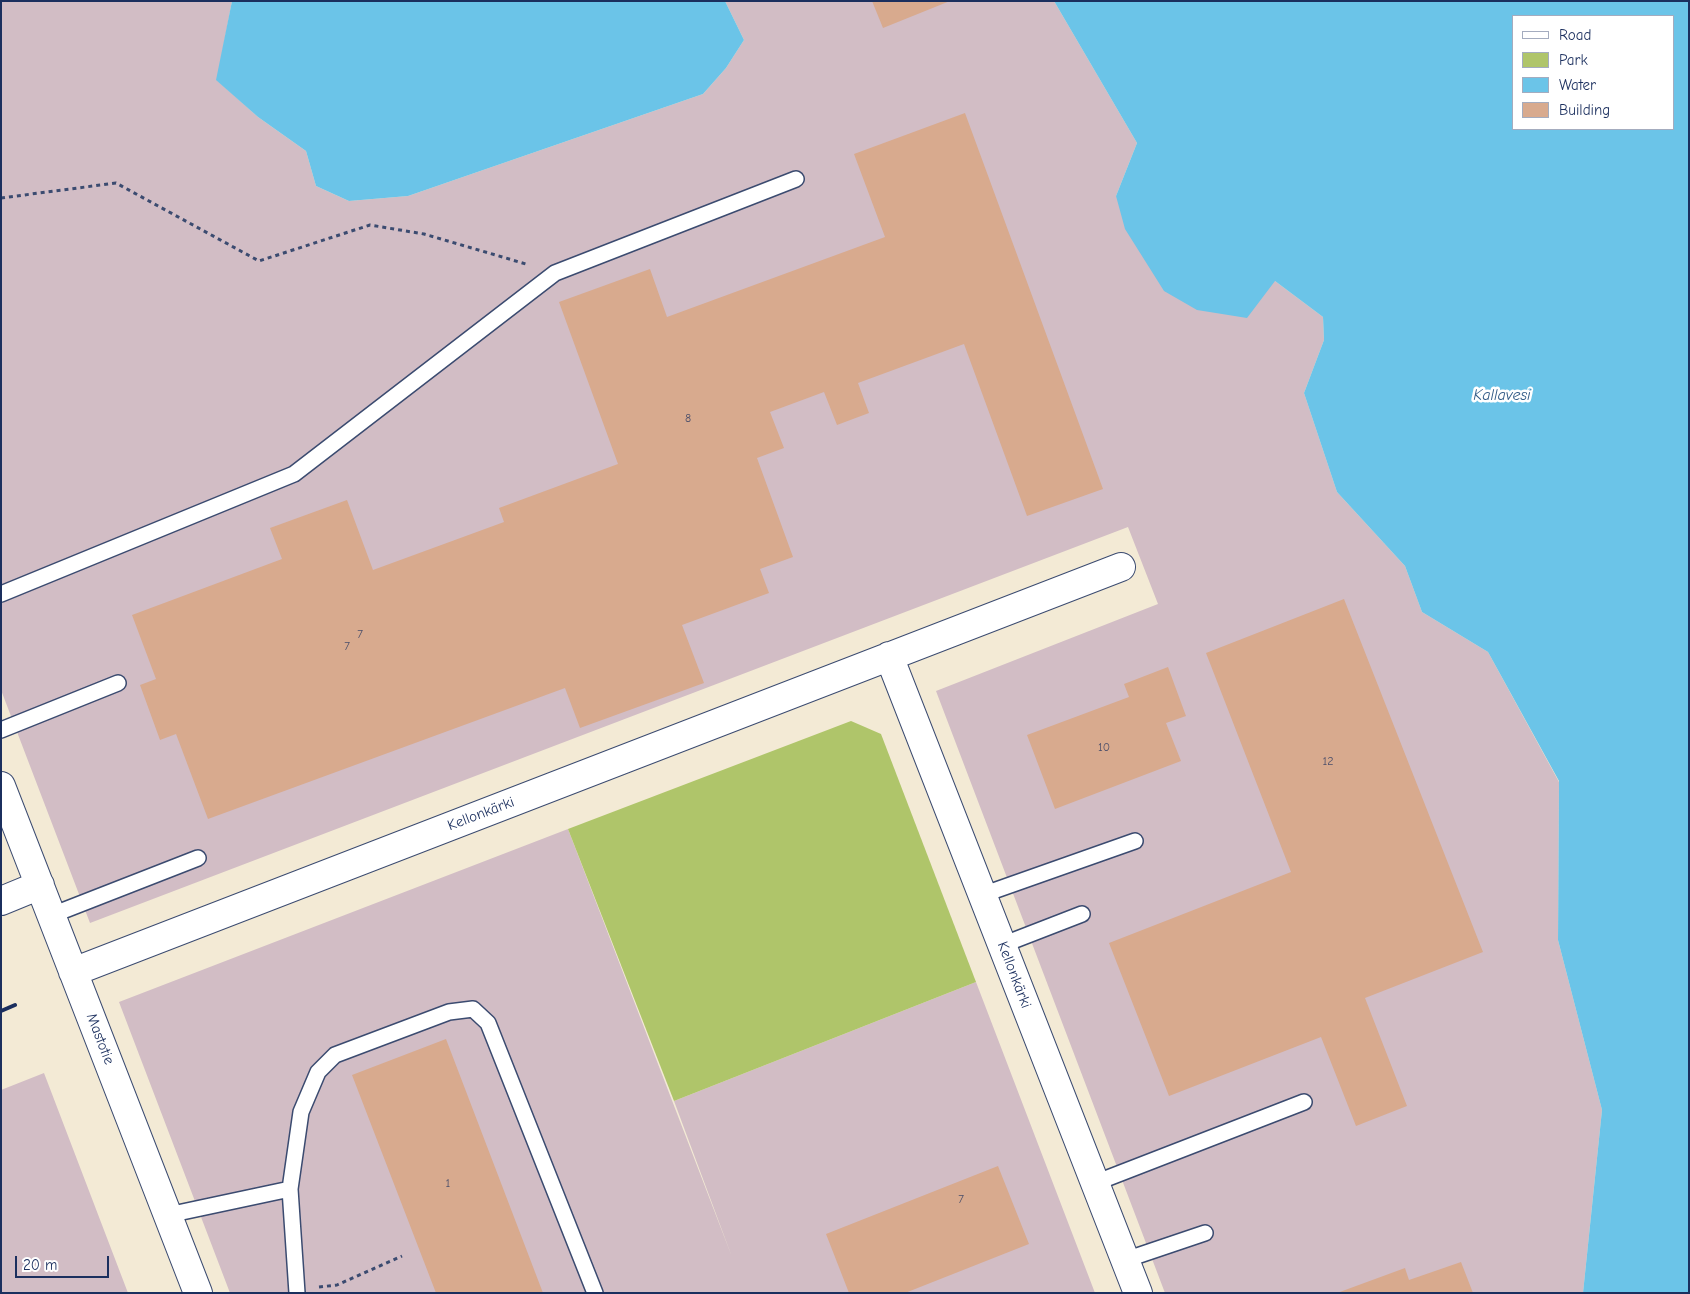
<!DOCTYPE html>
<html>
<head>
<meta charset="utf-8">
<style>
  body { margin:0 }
  #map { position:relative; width:1690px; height:1294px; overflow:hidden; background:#f3ead5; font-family:"Comic Neue",sans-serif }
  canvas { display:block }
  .frame { position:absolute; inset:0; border:2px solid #1b2f5e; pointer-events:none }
  .legend { position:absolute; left:1512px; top:15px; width:162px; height:115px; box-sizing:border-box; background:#fff; border:1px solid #a4acbf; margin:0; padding:6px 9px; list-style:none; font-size:15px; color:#1b2f5e }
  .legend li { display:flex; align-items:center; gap:10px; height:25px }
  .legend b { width:25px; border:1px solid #a4acbf }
  .scale { position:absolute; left:15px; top:1256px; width:94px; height:22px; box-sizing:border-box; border:2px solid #1b2f5e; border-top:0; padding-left:6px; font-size:15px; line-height:18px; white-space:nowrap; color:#1b2f5e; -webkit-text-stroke:4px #fff; paint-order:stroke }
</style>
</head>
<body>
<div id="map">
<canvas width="1690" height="1294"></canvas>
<div class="frame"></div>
<ul class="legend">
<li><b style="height:6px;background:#fff"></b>Road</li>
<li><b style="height:14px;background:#afc56a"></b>Park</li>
<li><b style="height:14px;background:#6bc4e8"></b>Water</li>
<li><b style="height:14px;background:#d8aa8e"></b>Building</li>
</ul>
<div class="scale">20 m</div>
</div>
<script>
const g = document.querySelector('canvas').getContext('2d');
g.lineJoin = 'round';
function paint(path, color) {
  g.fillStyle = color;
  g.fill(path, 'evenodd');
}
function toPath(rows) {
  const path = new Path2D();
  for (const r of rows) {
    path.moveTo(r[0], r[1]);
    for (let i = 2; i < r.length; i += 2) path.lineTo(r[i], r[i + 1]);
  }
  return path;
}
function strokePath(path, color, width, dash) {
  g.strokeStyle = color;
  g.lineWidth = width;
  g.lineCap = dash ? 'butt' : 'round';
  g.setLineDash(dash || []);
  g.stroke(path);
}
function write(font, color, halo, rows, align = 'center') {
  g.font = font + ' "Comic Neue",sans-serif';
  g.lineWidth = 5;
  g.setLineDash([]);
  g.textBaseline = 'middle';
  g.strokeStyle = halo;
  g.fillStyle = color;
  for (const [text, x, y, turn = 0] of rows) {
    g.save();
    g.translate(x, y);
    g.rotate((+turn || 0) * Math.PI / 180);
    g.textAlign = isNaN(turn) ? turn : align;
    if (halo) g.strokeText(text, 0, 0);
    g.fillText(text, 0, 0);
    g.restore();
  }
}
paint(toPath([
  [1,1,232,1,217,80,258,117,306,151,316,186,349,201,408,196,703,94,726,68,744,40,725,1,1054,1,1137,143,1116,196,1275,281,1323,317,1324,340,1304,393,1337,492,1405,566,1422,612,1488,652,1559,782,1558,940,1602,1110,1583,1293,1165,1293,936,691,1158,604,1128,527,90,923,1,690],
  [568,829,732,1257,674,1101,976,982,1095,1293,230,1293,119,1002],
  [44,1073,128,1293,1,1293,1,1090]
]), '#d2bdc5');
paint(toPath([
  [851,721,881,734,976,982,674,1101,568,829]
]), '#afc56a');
paint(toPath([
  [232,1,725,1,744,40,726,68,703,94,408,196,349,201,316,186,306,151,258,117,216,80],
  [1054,1,1689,1,1689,1293,1583,1293,1602,1110,1558,940,1559,781,1488,652,1422,612,1405,566,1337,492,1304,393,1324,340,1323,317,1275,281,1247,318,1197,310,1164,291,1125,229,1116,196,1137,143],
  [1514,16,1674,16,1674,129,1514,129]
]), '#6bc4e8');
paint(toPath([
  [872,1,950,1,883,28],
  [965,113,1103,489,1027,516,964,344,858,383,869,413,837,425,824,392,770,412,784,448,757,458,793,557,760,569,769,593,682,625,704,683,580,728,565,688,208,819,176,734,160,740,140,685,156,679,132,615,282,559,270,528,347,500,373,570,504,522,499,508,618,464,559,302,650,269,667,317,885,237,854,154],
  [1344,599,1483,952,1365,998,1407,1106,1356,1126,1321,1037,1169,1096,1109,943,1291,872,1206,653],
  [1168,667,1186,716,1166,723,1181,761,1055,809,1027,735,1129,697,1124,684],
  [446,1039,543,1293,436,1293,352,1075],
  [998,1166,1029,1244,905,1293,849,1293,826,1234],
  [1461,1262,1473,1293,1337,1293,1405,1268,1409,1280]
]), '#d8aa8e');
const lane = toPath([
  [1,594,294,474,555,273,796,179],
  [1,730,118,683],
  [982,895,1135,841],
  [52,915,198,858],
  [1002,945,1082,914],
  [1095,1183,1304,1102],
  [168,1215,290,1189],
  [1125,1260,1205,1233],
  [297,1293,290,1189,301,1112,318,1072,335,1055,449,1012,473,1009,488,1023,595,1293]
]);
const street = toPath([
  [889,656,1138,1293],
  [1,786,198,1293],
  [1,901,40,885],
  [73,972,1121,567]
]);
strokePath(lane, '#3b4b70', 18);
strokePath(street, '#3b4b70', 30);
strokePath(toPath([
  [1,198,116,183,259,261,370,225,424,234,526,264],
  [319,1287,337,1285,402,1256]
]), '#3b4b70', 3, [4, 4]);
strokePath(lane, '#fff', 15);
strokePath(street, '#fff', 28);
strokePath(toPath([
  [1,1011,15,1005]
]), '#1b2f5e', 4);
write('12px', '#4a4e6a', null, [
  ["8",688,419],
  ["7",360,635],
  ["7",347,647],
  ["10",1104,748],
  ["12",1328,762],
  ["1",448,1184],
  ["7",961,1200]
]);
write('15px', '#1b2f5e', '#fff', [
  ["Kellonkärki",481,814,-21],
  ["Kellonkärki",1014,975,69],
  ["Mastotie",100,1039,69]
]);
write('italic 16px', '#335c87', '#fff', [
  ["Kallavesi",1502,395]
]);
</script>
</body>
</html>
